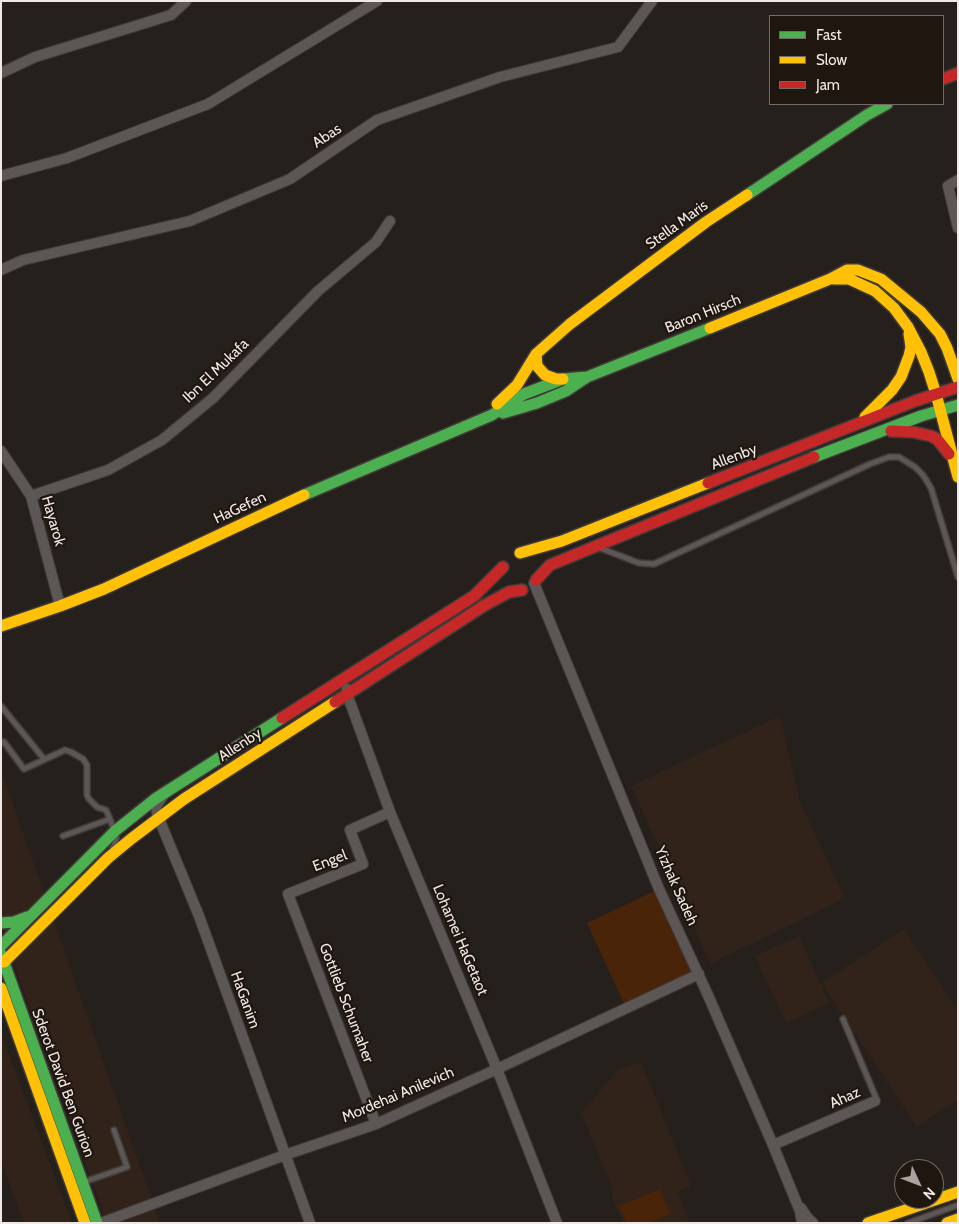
<!DOCTYPE html>
<html>
<head>
<meta charset="utf-8">
<style>
  body { margin:0 }
  #map { position:relative; width:959px; height:1224px; overflow:hidden; background:#26201c; font-family:Cabin,sans-serif }
  canvas { display:block }
  .frame { position:absolute; inset:0; border:2px solid #efe8e4; pointer-events:none }
  .legend { position:absolute; left:769px; top:15px; width:175px; height:90px; box-sizing:border-box; background:#201610; border:1px solid #736a65; margin:0; padding:6px 9px; list-style:none; font-size:15px; color:#efe8e4 }
  .legend li { display:flex; align-items:center; gap:10px; height:25px }
  .legend b { width:25px; border:1px solid #736a65 }
  .north { position:absolute; left:894px; top:1159px; width:50px; height:50px; box-sizing:border-box; background:#201610; border:1px solid #736a65; border-radius:50%; rotate:133deg; font-size:14px; font-weight:700; line-height:20px; text-align:center; color:#efe8e4 }
  .north::after { content:''; display:block; margin:auto; width:18px; height:22px; background:#a9a29e; clip-path:polygon(50% 0,100% 100%,50% 72%,0 100%) }
</style>
</head>
<body>
<div id="map">
<canvas width="959" height="1224"></canvas>
<div class="frame"></div>
<ul class="legend">
<li><b style="height:6px;background:#4caf50"></b>Fast</li>
<li><b style="height:6px;background:#ffc107"></b>Slow</li>
<li><b style="height:6px;background:#c62828"></b>Jam</li>
</ul>
<div class="north">N</div>
</div>
<script>
const g = document.querySelector('canvas').getContext('2d');
g.lineJoin = 'round';
function paint(path, color) {
  g.fillStyle = color;
  g.fill(path, 'evenodd');
}
function toPath(rows) {
  const path = new Path2D();
  for (const r of rows) {
    path.moveTo(r[0], r[1]);
    for (let i = 2; i < r.length; i += 2) path.lineTo(r[i], r[i + 1]);
  }
  return path;
}
function strokePath(path, color, width, dash) {
  g.strokeStyle = color;
  g.lineWidth = width;
  g.lineCap = dash ? 'butt' : 'round';
  g.setLineDash(dash || []);
  g.stroke(path);
}
function write(font, color, halo, rows, align = 'center') {
  g.font = font + ' Cabin,sans-serif';
  g.lineWidth = 4.5;
  g.setLineDash([]);
  g.textBaseline = 'middle';
  g.strokeStyle = halo;
  g.fillStyle = color;
  for (const [text, x, y, turn = 0] of rows) {
    g.save();
    g.translate(x, y);
    g.rotate((+turn || 0) * Math.PI / 180);
    g.textAlign = isNaN(turn) ? turn : align;
    if (halo) g.strokeText(text, 0, 0);
    g.fillText(text, 0, 0);
    g.restore();
  }
}
paint(toPath([
  [780,716,800,802,845,898,710,964,667,864,631,786],
  [1,776,4,779,160,1223,107,1223,1,927],
  [904,929,958,1010,958,1100,917,1127,821,983],
  [799,936,829,1003,786,1023,755,956],
  [1,1033,72,1223,24,1223,1,1160],
  [641,1062,691,1186,678,1192,690,1223,623,1223,612,1198,613,1189,581,1113,618,1070]
]), '#312319');
paint(toPath([
  [659,889,699,974,626,1008,587,923],
  [660,1189,670,1214,649,1223,626,1223,619,1206]
]), '#492409');
const lane = toPath([
  [600,548,639,563,654,564,870,464,889,457,899,457,915,467,923,475,931,488,958,577],
  [1,706,44,759],
  [1,743,4,742,24,769,65,750,71,752,83,759,87,765,87,795,89,799,97,807,106,810,110,819],
  [63,836,110,819,116,836,116,840,113,848],
  [843,1019,874,1093,876,1098,875,1101],
  [84,1182,127,1167,114,1130],
  [908,1223,958,1205]
]);
const street = toPath([
  [1,73,35,57,171,15,186,1],
  [1,176,67,158,208,104,377,1],
  [958,180,948,186,958,228],
  [1,270,23,260,190,221,290,179,377,120,500,77,618,47,652,1],
  [1,451,31,496,60,606],
  [31,496,108,470,162,440,213,398,318,291,376,242,390,221],
  [534,583,659,889,707,993,773,1145,795,1199,800,1211,802,1223],
  [347,689,347,694,390,812,497,1069,557,1223],
  [163,796,156,806,157,814,199,916,310,1223],
  [376,1124,288,894,363,864,350,830,390,812],
  [773,1145,875,1101],
  [801,1208,807,1217,813,1223],
  [101,1223,285,1155,376,1124,497,1069,699,974]
]);
const fast = toPath([
  [747,195,867,115,887,104],
  [503,413,537,403,566,391,587,377,710,328],
  [814,457,921,416,958,405],
  [304,495,492,415,524,394,563,379,587,377],
  [1,923,14,922,27,917],
  [1,946,115,831,155,799,282,718],
  [1,954,97,1223]
]);
const slow = toPath([
  [834,279,849,279,875,291,894,308,908,327,921,352,929,372,936,394,958,477],
  [710,328,830,279,847,270,858,270,881,279,921,312,940,334,947,348,958,379],
  [536,354,537,366,545,375,556,379,563,379],
  [497,404,517,385,536,354,570,324,706,222,747,195],
  [865,417,892,390,901,377,909,356,911,347,909,334],
  [520,553,562,541,708,483],
  [1,626,60,606,104,589,304,495],
  [1,962,4,962,108,858,131,839,184,799,335,702],
  [1,988,85,1223],
  [868,1223,958,1192],
  [947,1223,958,1219]
]);
const jam = toPath([
  [943,79,958,73],
  [891,431,913,432,931,436,937,439,949,454],
  [708,483,915,401,958,387],
  [536,580,550,565,814,457],
  [335,702,485,605,509,592,522,590],
  [282,718,474,596,503,567]
]);
strokePath(lane, '#403a38', 8);
strokePath(street, '#403a38', 12);
strokePath(fast, '#403a38', 14);
strokePath(slow, '#403a38', 14);
strokePath(jam, '#403a38', 14);
strokePath(lane, '#5c5754', 5);
strokePath(street, '#5c5754', 10);
strokePath(fast, '#4caf50', 11);
strokePath(slow, '#ffc107', 11);
strokePath(jam, '#c62828', 11);
write('15px', '#efe8e4', '#201610', [
  ["Abas",327,136,-34],
  ["Stella Maris",677,225,-36],
  ["Baron Hirsch",703,314,-22],
  ["Ibn El Mukafa",216,371,-44],
  ["Allenby",734,457,-21],
  ["HaGefen",240,508,-25],
  ["Hayarok",53,521,74],
  ["Allenby",240,745,-33],
  ["Engel",330,861,-21],
  ["Yizhak Sadeh",676,886,66],
  ["Lohamei HaGetaot",460,940,67],
  ["HaGanim",245,1000,70],
  ["Gottlieb Schumaher",346,1003,69],
  ["Sderot David Ben Gurion",63,1083,70],
  ["Mordehai Anilevich",398,1095,-23],
  ["Ahaz",845,1098,-24]
]);
</script>
</body>
</html>
